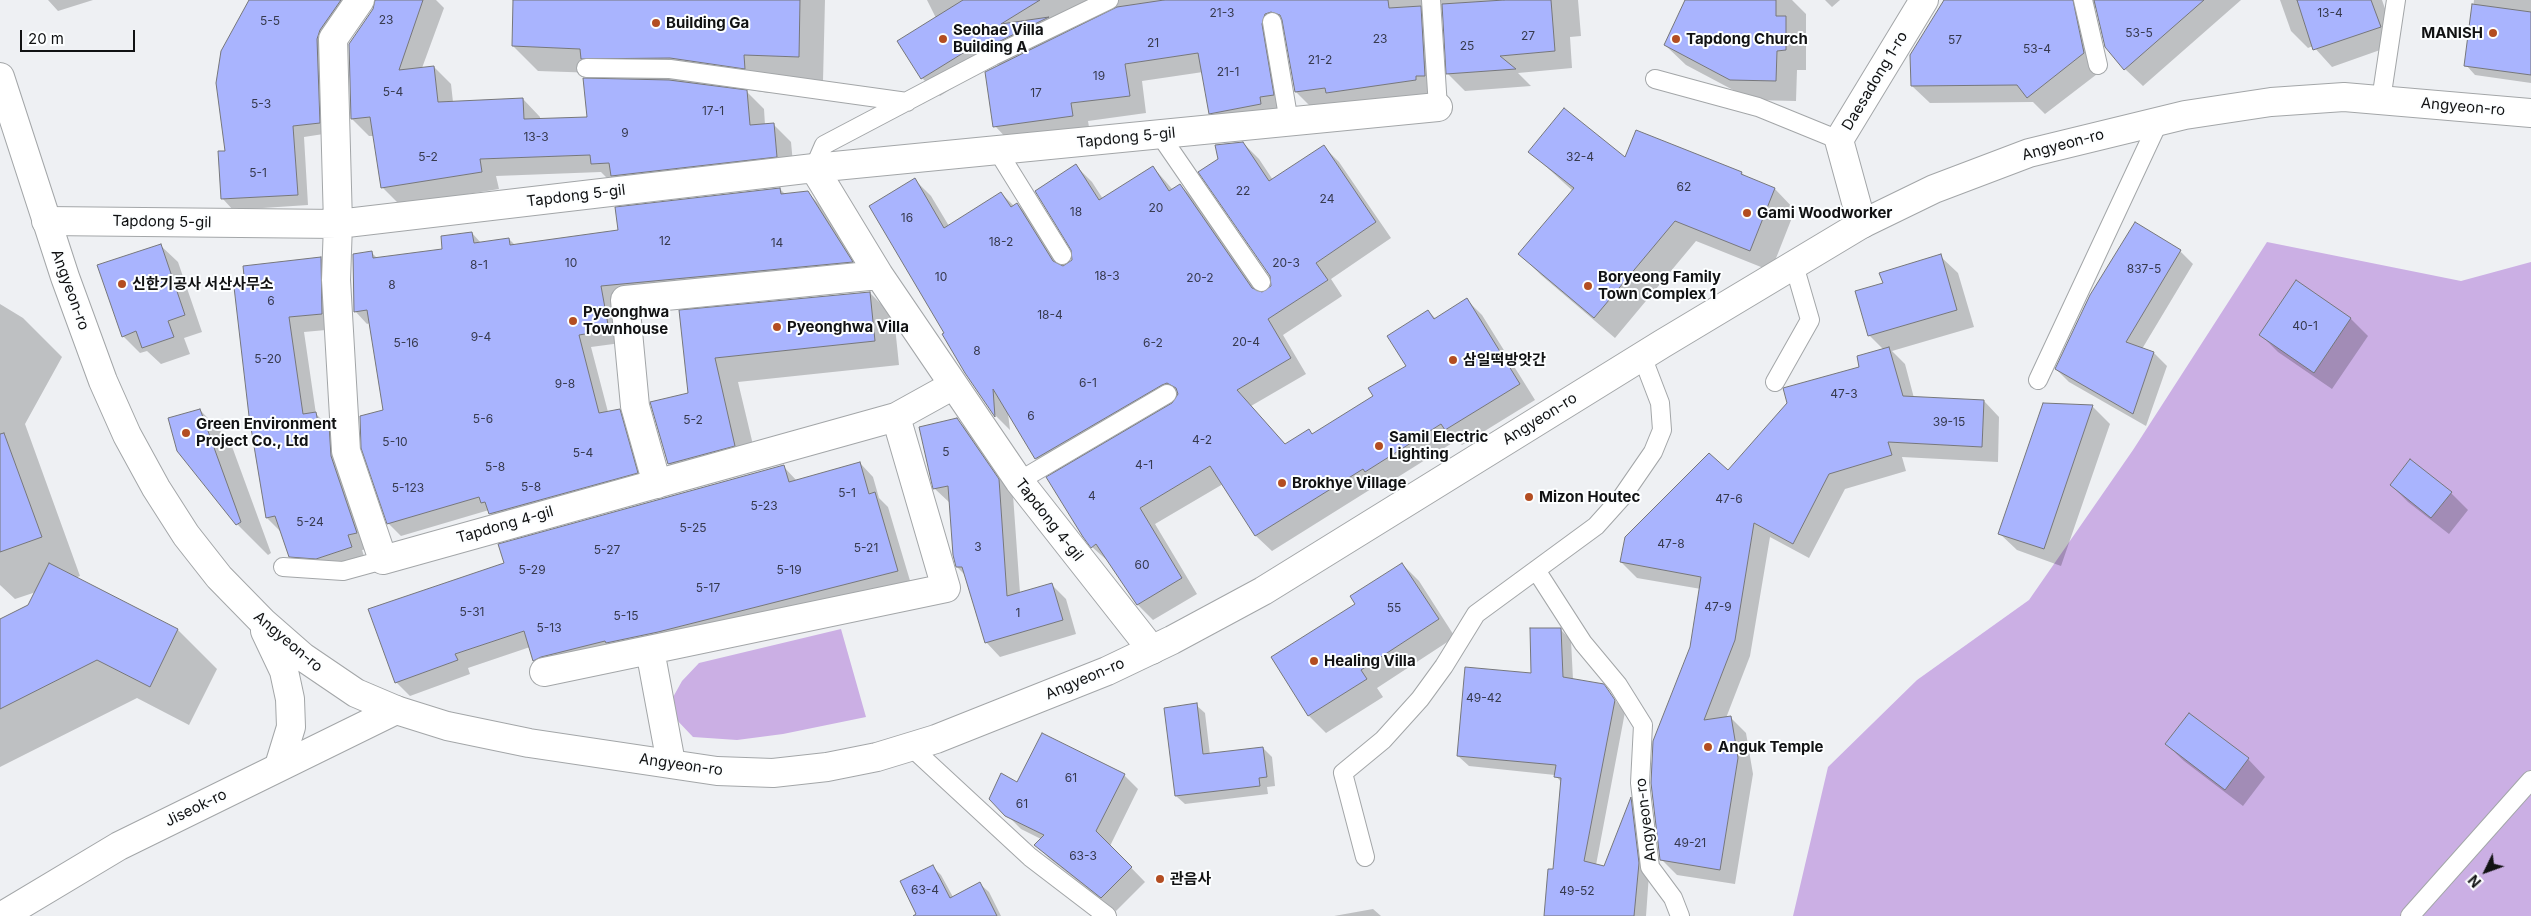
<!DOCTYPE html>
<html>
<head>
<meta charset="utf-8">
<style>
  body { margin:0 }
  #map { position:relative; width:2531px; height:916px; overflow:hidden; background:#eef0f3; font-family:Inter,sans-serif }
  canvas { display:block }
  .north { position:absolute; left:2461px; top:846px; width:50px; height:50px; -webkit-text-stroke:4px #fcfeff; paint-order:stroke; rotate:228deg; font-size:14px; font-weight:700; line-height:20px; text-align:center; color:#111213 }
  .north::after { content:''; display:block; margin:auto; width:18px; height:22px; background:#111213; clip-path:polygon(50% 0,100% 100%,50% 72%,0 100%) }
  .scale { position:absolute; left:20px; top:30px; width:115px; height:22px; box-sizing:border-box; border:2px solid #111213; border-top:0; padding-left:6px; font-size:15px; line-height:18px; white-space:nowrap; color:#111213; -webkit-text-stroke:4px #fcfeff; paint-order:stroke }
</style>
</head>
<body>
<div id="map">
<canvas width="2531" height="916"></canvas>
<div class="north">N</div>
<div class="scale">20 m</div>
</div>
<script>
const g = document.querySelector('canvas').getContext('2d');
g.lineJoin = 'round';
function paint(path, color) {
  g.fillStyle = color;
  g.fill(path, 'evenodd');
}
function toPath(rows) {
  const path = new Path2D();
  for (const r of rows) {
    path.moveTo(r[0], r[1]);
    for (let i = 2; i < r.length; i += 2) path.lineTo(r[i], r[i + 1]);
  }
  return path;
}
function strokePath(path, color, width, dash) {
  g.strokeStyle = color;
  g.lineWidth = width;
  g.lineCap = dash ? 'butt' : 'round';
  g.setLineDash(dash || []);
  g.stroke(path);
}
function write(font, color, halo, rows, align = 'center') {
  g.font = font + ' Inter,"Noto Sans KR",sans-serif';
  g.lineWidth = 4;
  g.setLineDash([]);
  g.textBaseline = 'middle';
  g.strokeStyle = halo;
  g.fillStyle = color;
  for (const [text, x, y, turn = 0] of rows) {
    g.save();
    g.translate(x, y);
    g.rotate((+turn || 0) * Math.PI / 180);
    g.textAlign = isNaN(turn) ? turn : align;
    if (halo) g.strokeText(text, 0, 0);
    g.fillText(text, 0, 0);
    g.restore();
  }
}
paint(toPath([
  [2267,242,2461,281,2531,262,2531,916,1793,916,1828,767,1917,680,2029,600,2133,450],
  [841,629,866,717,783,734,737,740,693,737,674,717,672,699,682,681,699,663]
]), '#cbafe4');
paint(toPath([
  [48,0,93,0,58,11],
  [251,0,353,0,331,41,330,133,304,137,308,205,233,210,223,199,227,152],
  [376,0,436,0,444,8,422,68,434,67,451,84,453,102,523,99,540,117,540,120,588,118,603,79,597,73,538,71,513,46,514,0,825,0,823,81,768,79,769,93,744,89,764,109,765,125,774,125,791,142,794,174,610,181,601,172,496,176,499,189,400,205,382,187,374,136,369,136,352,119],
  [927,0,1578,0,1581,36,1570,37,1572,68,1518,73,1531,86,1465,91,1448,74,1443,9,1439,12,1433,97,1313,109,1296,92,1285,30,1279,35,1290,112,1228,131,1210,113,1203,72,1142,81,1146,113,1088,121,1090,133,1012,144,995,126,1000,66,995,61,940,96,922,78,899,42,936,18],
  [1695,0,1792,0,1806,14,1806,70,1797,70,1796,101,1752,100,1686,65,1665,45],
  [1825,0,1840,0,1832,7],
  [1945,0,2241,0,2143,86,2125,69,2096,8,2093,10,2101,71,2045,114,2033,102,1930,103,1912,86],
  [2280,0,2382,0,2397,44,2332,67,2313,46,2308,48,2291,31],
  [2474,0,2531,0,2531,83,2475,75,2466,65],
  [1636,132,1742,173,1746,178,1775,189,1795,210,1771,271,1696,241,1615,338,1541,275,1520,254,1573,191,1530,152,1626,160],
  [1243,143,1259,159,1273,180,1323,146,1339,162,1391,238,1331,279,1342,296,1283,335,1306,374,1251,406,1286,445,1312,435,1375,396,1407,367,1428,311,1436,319,1467,300,1482,315,1535,400,1462,445,1457,440,1382,487,1379,484,1272,551,1256,536,1223,484,1155,524,1197,594,1153,620,1137,604,1109,562,1092,547,1053,475,1036,458,1008,413,1010,430,996,416,966,373,946,333,915,180,931,196,949,226,1001,193,1014,206,1017,204,1033,220,1063,267,1073,260,1076,166,1092,182,1103,199,1153,167,1173,190,1180,185,1196,201,1259,292,1262,294,1272,287,1271,276],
  [780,189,785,194,807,192,820,205,864,274,613,299,621,343,591,347,608,412,619,410,632,423,650,485,503,526,489,510,401,536,388,523,384,411,370,323,367,324,355,311,372,253,378,259,444,250,472,233,481,243,509,239,515,245,619,231],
  [160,245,178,262,202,332,184,338,190,354,161,364,147,351,140,353,123,336],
  [2180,251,2193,264,2142,349,2154,353,2167,366,2146,426,2069,382,2056,369],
  [1940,256,1958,273,1974,327,1892,351,1905,364,1914,398,1984,401,1999,417,1998,462,1902,457,1906,471,1845,489,1809,558,1770,537,1750,656,1726,718,1730,717,1746,733,1753,774,1735,884,1677,875,1661,859,1701,589,1637,578,1621,562,1728,472,1884,350,1869,335,1884,284],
  [321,258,336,274,337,329,304,332,316,414,344,442,372,548,362,550,366,562,305,572,290,556,282,533,267,518,246,287],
  [2296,282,2351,319,2368,336,2332,389,2278,352,2261,335],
  [870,293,894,317,899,365,738,382,759,470,693,488,669,464,689,394,680,312],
  [0,304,23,318,62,357,25,424,80,576,75,578,178,630,217,669,189,725,137,698,0,767,0,620,29,606,36,592,15,599,0,585],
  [2044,404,2093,407,2110,424,2061,566,2017,550,1999,533],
  [200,410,230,441,271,553,268,555,237,524],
  [957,419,971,434,1013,495,1020,593,1051,584,1066,599,1076,634,1000,657,986,642,965,575,957,567,950,503,935,489],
  [860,463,873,477,879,498,888,507,911,584,547,674,534,661,530,647,468,668,470,674,410,696,396,682,783,466,797,481],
  [2391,485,2451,493,2468,510,2449,534,2408,502],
  [1402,564,1419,581,1455,637,1377,688,1383,697,1326,733,1309,716,1272,657,1357,605],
  [1560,629,1571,640,1573,680,1603,686,1625,712,1596,865,1604,868,1631,799,1641,809,1649,874,1646,916,1545,916,1555,871,1562,783,1555,775,1469,766,1458,756,1532,675],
  [1196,705,1205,713,1210,755,1263,748,1272,757,1275,786,1267,787,1268,794,1185,804,1176,796],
  [2166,744,2248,759,2265,777,2243,806,2184,761],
  [1124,775,1138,789,1110,846,1145,882,1116,911,1050,859,1036,845,1041,839,1021,829,990,798,1018,783],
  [932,866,941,875,953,897,980,884,989,892,1001,916,918,916],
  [1373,909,1381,916,1334,916]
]), '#0003');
const building = toPath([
  [249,0,341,0,320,30,317,39,320,123,293,126,298,195,221,199,218,151,225,151,216,83,221,51,249,0],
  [375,0,423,0,399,70,434,66,438,102,523,98,524,119,587,117,583,78,669,80,747,90,750,125,774,123,777,157,611,176,609,163,591,164,590,155,480,159,482,172,381,188,370,117,351,119,349,44,373,9,375,0],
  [513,0,800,0,799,57,744,55,745,69,670,58,581,59,580,49,512,46,513,0],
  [963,0,1040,0,1001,24,1049,17,982,50,981,42,921,79,897,41,963,0],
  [1164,0,1388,0,1389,8,1421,6,1425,76,1416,76,1416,80,1326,93,1325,88,1295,92,1282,20,1280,15,1271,12,1265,14,1262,24,1274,95,1260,97,1261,104,1209,114,1198,53,1125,64,1130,96,1071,103,1073,116,993,127,985,72,1117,7,1164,0],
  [1504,0,1551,0,1555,51,1500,56,1516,69,1446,74,1442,4,1504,0],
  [1685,0,1776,0,1776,16,1786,16,1786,50,1777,51,1776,81,1730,80,1664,45,1685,0],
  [1944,0,2073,0,2084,53,2027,98,2017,85,1911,86,1910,55,1944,0],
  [2094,0,2204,0,2124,70,2105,47,2094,0],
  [2297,0,2371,0,2381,27,2313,50,2297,0],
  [2472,4,2531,12,2531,75,2464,66,2472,4],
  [1564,108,1625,157,1636,130,1742,172,1741,174,1775,188,1750,251,1675,221,1594,318,1518,254,1574,188,1528,152,1564,108],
  [1243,142,1269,181,1324,145,1376,222,1316,263,1328,280,1268,319,1291,358,1237,390,1285,444,1309,429,1312,434,1373,396,1368,388,1406,366,1387,336,1428,310,1434,319,1467,298,1520,384,1445,430,1441,424,1365,472,1363,469,1255,536,1210,466,1140,508,1182,578,1137,605,1096,544,1091,548,1083,537,1046,477,1172,403,1178,394,1176,388,1167,383,1162,385,1035,459,993,389,995,417,965,373,942,334,944,333,869,206,915,178,944,228,1001,192,1011,207,1017,203,1053,261,1063,266,1072,260,1071,250,1035,191,1076,164,1099,200,1153,166,1169,191,1180,184,1252,288,1262,292,1271,286,1270,276,1198,172,1218,159,1215,145,1243,142],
  [780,188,781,194,808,191,853,262,601,286,609,330,579,335,599,413,620,409,638,473,489,514,485,502,481,503,479,497,387,524,361,448,360,416,383,410,367,310,354,312,353,254,372,251,373,258,442,249,441,236,472,232,474,243,509,238,510,245,618,230,615,207,780,188],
  [2135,222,2181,250,2126,342,2154,352,2133,414,2055,369,2090,295,2135,222],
  [161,244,185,315,168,321,174,337,142,348,136,331,122,337,97,265,161,244],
  [1941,254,1957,310,1868,336,1855,291,1883,283,1879,273,1941,254],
  [321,257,322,314,289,317,303,414,316,412,319,428,329,425,331,456,357,533,348,535,352,547,316,559,289,557,275,516,266,518,249,416,234,287,245,286,243,266,321,257],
  [2296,280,2351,318,2314,373,2259,335,2296,280],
  [870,292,875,341,715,358,735,446,668,464,650,402,688,393,679,310,870,292],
  [1889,347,1903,396,1984,400,1982,447,1888,442,1892,455,1829,474,1793,544,1754,523,1735,640,1704,720,1731,716,1738,758,1720,870,1660,860,1651,783,1653,741,1690,647,1701,577,1620,562,1625,537,1709,453,1728,470,1787,403,1783,388,1859,367,1857,356,1889,347],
  [2043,403,2093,405,2044,549,1998,534,2043,403],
  [200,409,241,522,236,525,177,451,168,418,200,409],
  [957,418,999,479,1007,596,1052,583,1063,620,985,643,962,567,956,567,953,555,948,486,933,489,919,427,957,418],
  [4,433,42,537,0,552,0,434,4,433],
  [2410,459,2452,492,2431,518,2390,485,2410,459],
  [860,462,869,494,875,492,898,571,658,632,606,643,605,641,541,657,533,661,524,631,455,654,458,660,395,683,368,609,504,563,498,544,784,465,789,482,860,462],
  [49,563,178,629,150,687,97,660,0,709,0,619,28,605,49,563],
  [1402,563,1439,619,1361,670,1367,679,1308,716,1271,657,1355,604,1350,596,1402,563],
  [1530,628,1561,628,1563,677,1604,684,1615,700,1584,861,1604,866,1631,797,1639,863,1634,916,1544,916,1548,869,1553,869,1561,778,1554,777,1556,765,1457,756,1465,667,1531,673,1530,628],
  [1197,703,1203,754,1263,747,1267,777,1259,778,1260,786,1175,796,1164,708,1197,703],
  [2189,713,2249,758,2225,790,2165,744,2189,713],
  [1042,733,1125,774,1096,831,1132,867,1101,898,1034,845,1044,835,1005,816,989,799,1001,773,1017,782,1042,733],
  [933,865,950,898,980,882,997,916,913,916,916,914,900,881,933,865]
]);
paint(building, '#a9b4fe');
strokePath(building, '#76777a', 1);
const service = toPath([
  [1431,0,1438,107],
  [2083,0,2098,65],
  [1272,22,1289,122],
  [586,68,670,69,907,102],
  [1655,79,1758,107,1839,140],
  [2381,100,2396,0],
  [1160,135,1261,282],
  [997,150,1062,255],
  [814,168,824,145,993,56,1109,0],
  [2038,380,2159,121],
  [1775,382,1810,320,1794,265],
  [1019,481,1167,394],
  [283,567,343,571,383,560],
  [1536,570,1583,643,1618,685,1643,725,1640,783,1650,867,1673,898,1680,916],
  [910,746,1030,857,1107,916],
  [1365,857,1343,773,1383,740,1420,699,1444,666,1476,614,1596,526,1622,497,1653,452,1662,430,1660,403,1642,356],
  [2410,916,2531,780]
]);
const minor = toPath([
  [360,0,333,39,338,224,336,280,346,451,383,560,896,417,952,386],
  [814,168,879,275,1019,481,1152,650],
  [46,221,338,224,814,168,1438,107],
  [1862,224,1839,140,1924,0],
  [657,484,635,406,625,300,879,275],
  [650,650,671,763],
  [544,672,946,588,896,417],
  [2,916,119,846,396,710]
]);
const tertiary = toPath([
  [0,77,65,277,103,381,127,435,156,488,186,535,219,577,263,622,303,657,356,693,396,710,447,726,529,743,717,771,773,773,827,767,877,757,936,739,1107,671,1172,640,1263,591,1662,344,1862,224,1934,189,2029,153,2185,115,2271,102,2344,97,2531,113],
  [265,631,284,671,290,699,291,727,279,766]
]);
strokePath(service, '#a3a6a8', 20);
strokePath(minor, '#a3a6a8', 30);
strokePath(tertiary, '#a3a6a8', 30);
strokePath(service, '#fff', 18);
strokePath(minor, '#fff', 28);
strokePath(tertiary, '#fff', 28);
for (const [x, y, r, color] of [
  [656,23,5,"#b34d21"],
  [2493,33,5,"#b34d21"],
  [943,39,5,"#b34d21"],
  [1676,39,5,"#b34d21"],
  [1747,213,5,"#b34d21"],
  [122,284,5,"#b34d21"],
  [1588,286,5,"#b34d21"],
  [573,321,5,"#b34d21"],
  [777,327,5,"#b34d21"],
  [1453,360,5,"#b34d21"],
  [186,433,5,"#b34d21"],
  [1379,446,5,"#b34d21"],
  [1282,483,5,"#b34d21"],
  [1529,497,5,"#b34d21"],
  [1314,661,5,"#b34d21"],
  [1708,747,5,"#b34d21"],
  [1160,879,5,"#b34d21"]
]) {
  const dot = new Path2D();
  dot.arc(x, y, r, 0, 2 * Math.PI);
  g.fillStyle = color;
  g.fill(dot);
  strokePath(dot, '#fcfeff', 2);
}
write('12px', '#373a4e', null, [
  ["21-3",1222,13],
  ["13-4",2330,13],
  ["23",386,20],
  ["5-5",270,21],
  ["53-5",2139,33],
  ["27",1528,36],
  ["23",1380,39],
  ["57",1955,40],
  ["21",1153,43],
  ["25",1467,46],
  ["53-4",2037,49],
  ["21-2",1320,60],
  ["21-1",1228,72],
  ["19",1099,76],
  ["5-4",393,92],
  ["17",1036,93],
  ["5-3",261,104],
  ["17-1",713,111],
  ["9",625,133],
  ["13-3",536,137],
  ["5-2",428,157],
  ["32-4",1580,157],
  ["5-1",258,173],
  ["62",1684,187],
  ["22",1243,191],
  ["24",1327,199],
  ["20",1156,208],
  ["18",1076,212],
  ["16",907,218],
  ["12",665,241],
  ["18-2",1001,242],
  ["14",777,243],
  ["10",571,263],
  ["20-3",1286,263],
  ["8-1",479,265],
  ["837-5",2144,269],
  ["18-3",1107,276],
  ["10",941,277],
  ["20-2",1200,278],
  ["8",392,285],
  ["6",271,301],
  ["18-4",1050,315],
  ["40-1",2305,326],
  ["9-4",481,337],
  ["20-4",1246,342],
  ["5-16",406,343],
  ["6-2",1153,343],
  ["8",977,351],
  ["5-20",268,359],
  ["6-1",1088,383],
  ["9-8",565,384],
  ["47-3",1844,394],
  ["6",1031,416],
  ["5-6",483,419],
  ["5-2",693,420],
  ["39-15",1949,422],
  ["4-2",1202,440],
  ["5-10",395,442],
  ["5",946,452],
  ["5-4",583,453],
  ["4-1",1144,465],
  ["5-8",495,467],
  ["5-8",531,487],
  ["5-123",408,488],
  ["5-1",847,493],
  ["4",1092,496],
  ["47-6",1729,499],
  ["5-23",764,506],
  ["5-24",310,522],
  ["5-25",693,528],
  ["47-8",1671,544],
  ["3",978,547],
  ["5-21",866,548],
  ["5-27",607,550],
  ["60",1142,565],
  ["5-29",532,570],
  ["5-19",789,570],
  ["5-17",708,588],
  ["47-9",1718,607],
  ["55",1394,608],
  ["5-31",472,612],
  ["1",1018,613],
  ["5-15",626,616],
  ["5-13",549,628],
  ["49-42",1484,698],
  ["61",1071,778],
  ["61",1022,804],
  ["49-21",1690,843],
  ["63-3",1083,856],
  ["63-4",925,890],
  ["49-52",1577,891]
]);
write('bold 15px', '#111213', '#fcfeff', [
  ["Building Ga",666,23],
  ["Seohae Villa",953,30],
  ["Building A",953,47],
  ["MANISH",2483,33,"right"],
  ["Tapdong Church",1686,39],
  ["Gami Woodworker",1757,213],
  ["Boryeong Family",1598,277],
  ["Town Complex 1",1598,294],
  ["신한기공사 서산사무소",132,284],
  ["Pyeonghwa",583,312],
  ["Townhouse",583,329],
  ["Pyeonghwa Villa",787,327],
  ["삼일떡방앗간",1463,360],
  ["Green Environment",196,424],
  ["Project Co., Ltd",196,441],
  ["Samil Electric",1389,437],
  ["Lighting",1389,454],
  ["Brokhye Village",1292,483],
  ["Mizon Houtec",1539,497],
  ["Healing Villa",1324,661],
  ["Anguk Temple",1718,747],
  ["관음사",1170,879]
], 'left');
write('15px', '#111213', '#fcfeff', [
  ["Daesadong 1-ro",1875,81,-59],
  ["Angyeon-ro",2463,107,5],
  ["Tapdong 5-gil",1126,138,-6],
  ["Angyeon-ro",2063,145,-15],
  ["Tapdong 5-gil",576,196,-7],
  ["Tapdong 5-gil",162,222,1],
  ["Angyeon-ro",70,290,70],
  ["Angyeon-ro",1540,419,-32],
  ["Tapdong 4-gil",1049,520,52],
  ["Tapdong 4-gil",505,525,-16],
  ["Angyeon-ro",288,642,40],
  ["Angyeon-ro",1085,679,-23],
  ["Angyeon-ro",681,765,8],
  ["Jiseok-ro",196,808,-26],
  ["Angyeon-ro",1646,820,-97]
]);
</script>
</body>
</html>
